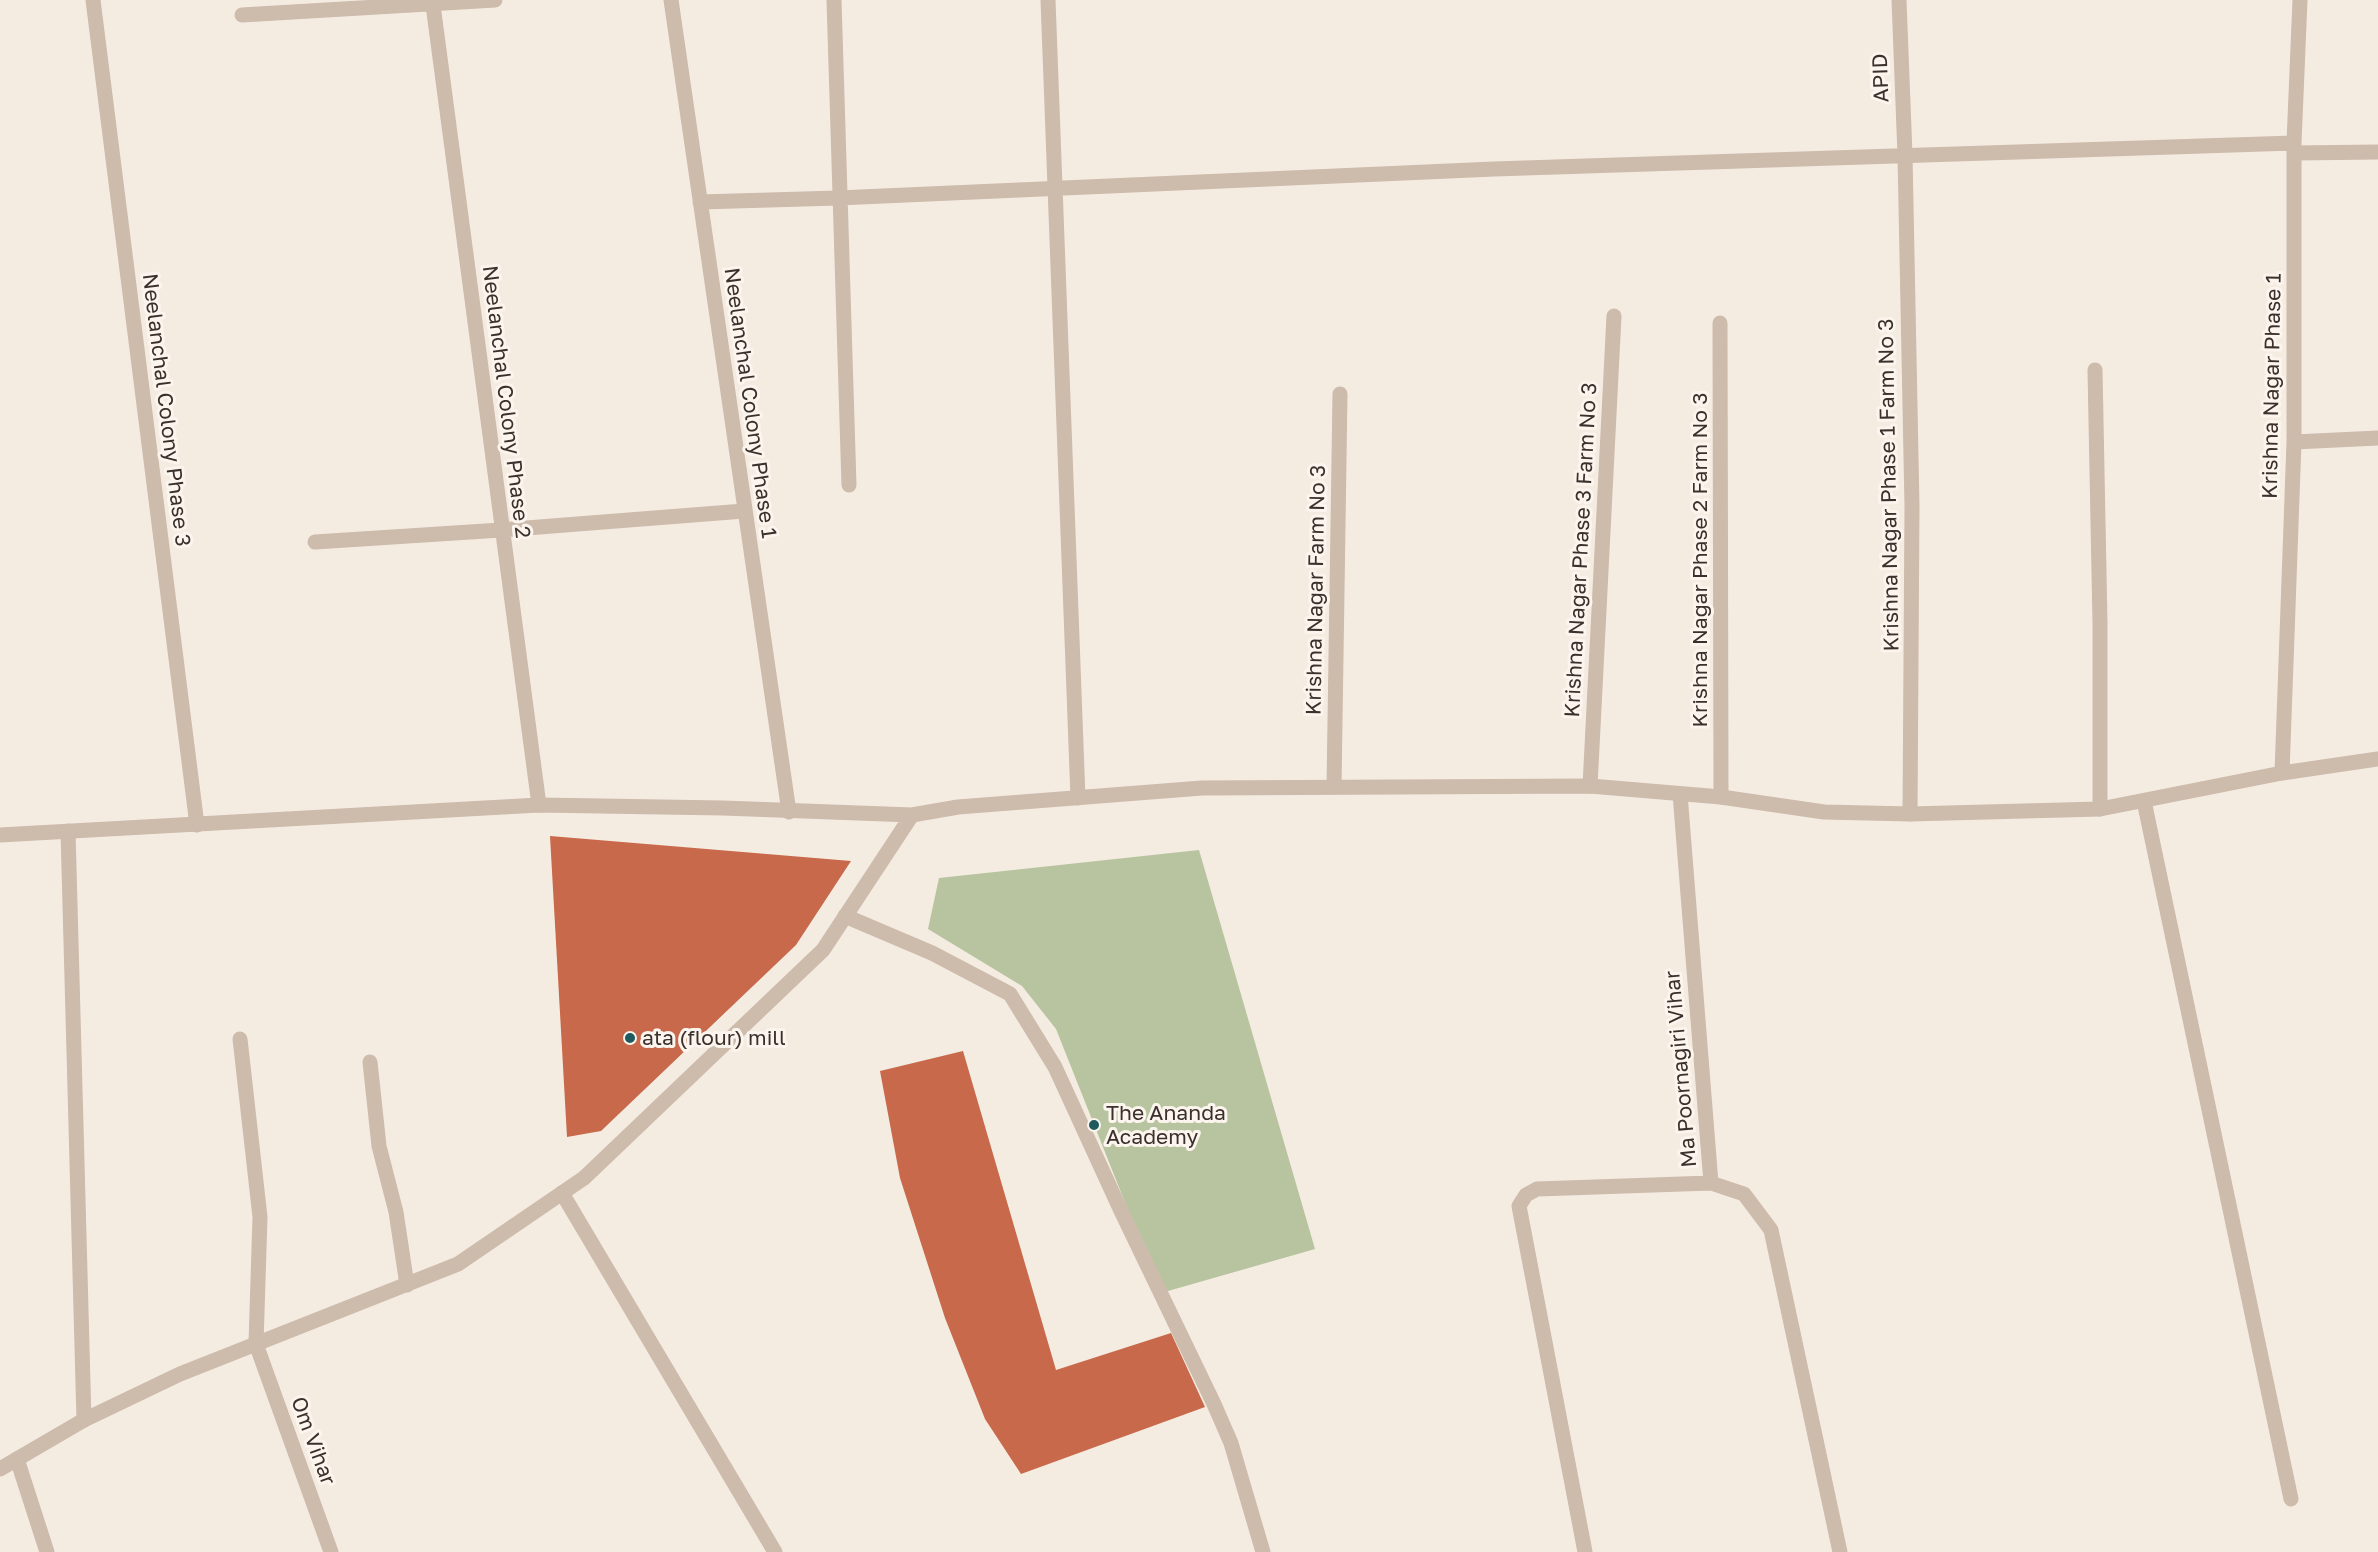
<!DOCTYPE html>
<html>
<head>
<meta charset="utf-8">
<style>
  body { margin:0 }
  canvas { display:block; background:#f4ebe1 }
</style>
</head>
<body>
<canvas width="2378" height="1552"></canvas>
<script>
const g = document.querySelector('canvas').getContext('2d');
g.lineJoin = 'round';
function paint(path, color) {
  g.fillStyle = color;
  g.fill(path, 'evenodd');
}
function toPath(rows) {
  const path = new Path2D();
  for (const r of rows) {
    path.moveTo(r[0], r[1]);
    for (let i = 2; i < r.length; i += 2) path.lineTo(r[i], r[i + 1]);
  }
  return path;
}
function strokePath(path, color, width, dash) {
  g.strokeStyle = color;
  g.lineWidth = width;
  g.lineCap = dash ? 'butt' : 'round';
  g.setLineDash(dash || []);
  g.stroke(path);
}
function write(font, color, halo, rows, align = 'center') {
  g.font = font + ' "Golos Text",sans-serif';
  g.lineWidth = 6;
  g.setLineDash([]);
  g.textBaseline = 'middle';
  g.strokeStyle = halo;
  g.fillStyle = color;
  for (const [text, x, y, turn = 0] of rows) {
    g.save();
    g.translate(x, y);
    g.rotate((+turn || 0) * Math.PI / 180);
    g.textAlign = isNaN(turn) ? turn : align;
    if (halo) g.strokeText(text, 0, 0);
    g.fillText(text, 0, 0);
    g.restore();
  }
}
paint(toPath([
  [1199,850,1315,1249,1161,1293,1056,1029,1022,986,928,929,939,878]
]), '#b8c4a0');
paint(toPath([
  [550,836,851,861,796,945,601,1131,567,1137],
  [963,1051,1056,1370,1171,1333,1205,1407,1021,1474,985,1419,945,1318,900,1178,880,1071]
]), '#c8694b');
strokePath(toPath([
  [370,1062,379,1146,396,1212,407,1285]
]), '#cdbbac', 15);
strokePath(toPath([
  [93,0,197,825],
  [671,0,789,812],
  [834,0,849,485],
  [1048,0,1078,798],
  [1899,0,1905,155,1912,506,1910,814],
  [433,5,539,805],
  [242,15,495,0],
  [2294,153,2378,152],
  [700,202,838,198,1494,169,2294,143],
  [1720,323,1721,797],
  [2095,370,2100,623,2100,809],
  [2294,442,2378,438],
  [315,542,501,530,744,511],
  [2282,773,2294,442,2294,143,2300,0],
  [1590,786,1614,316],
  [1334,787,1340,394],
  [1680,794,1711,1183,1744,1194,1771,1230,1840,1552],
  [2144,801,2291,1499],
  [68,831,84,1420],
  [845,916,932,953,1010,994,1055,1067,1121,1211,1214,1404,1231,1443,1263,1552],
  [240,1039,260,1217,256,1344,331,1552],
  [562,1193,775,1552],
  [17,1459,47,1552],
  [1585,1552,1519,1206,1526,1195,1537,1189,1711,1183]
]), '#cdbbac', 15);
strokePath(toPath([
  [0,835,539,805,723,808,912,815,958,807,1202,788,1590,786,1721,797,1824,812,1910,814,2100,809,2282,773,2378,759],
  [0,1469,84,1420,180,1374,458,1264,584,1178,823,950,912,815]
]), '#cdbbac', 15);
for (const [x, y, r, color] of [
  [630,1038,6,"#1f5a5e"],
  [1094,1125,6,"#1f5a5e"]
]) {
  const dot = new Path2D();
  dot.arc(x, y, r, 0, 2 * Math.PI);
  g.fillStyle = color;
  g.fill(dot);
  strokePath(dot, '#fbf5ee', 2);
}
write('21px', '#3b302b', '#fbf5ee', [
  ["APID",1881,78,-92],
  ["Krishna Nagar Phase 1",2272,386,-89],
  ["Neelanchal Colony Phase 2",506,402,83],
  ["Neelanchal Colony Phase 1",750,403,82],
  ["Neelanchal Colony Phase 3",166,410,83],
  ["Krishna Nagar Phase 1 Farm No 3",1889,485,-91],
  ["Krishna Nagar Phase 3 Farm No 3",1581,550,-87],
  ["Krishna Nagar Phase 2 Farm No 3",1700,560,-90],
  ["Krishna Nagar Farm No 3",1316,590,-89],
  ["Ma Poornagiri Vihar",1681,1069,-95],
  ["Om Vihar",313,1441,70]
]);
write('21px', '#3b302b', '#fbf5ee', [
  ["ata (flour) mill",642,1038],
  ["The Ananda",1106,1113],
  ["Academy",1106,1137]
], 'left');
</script>
</body>
</html>
